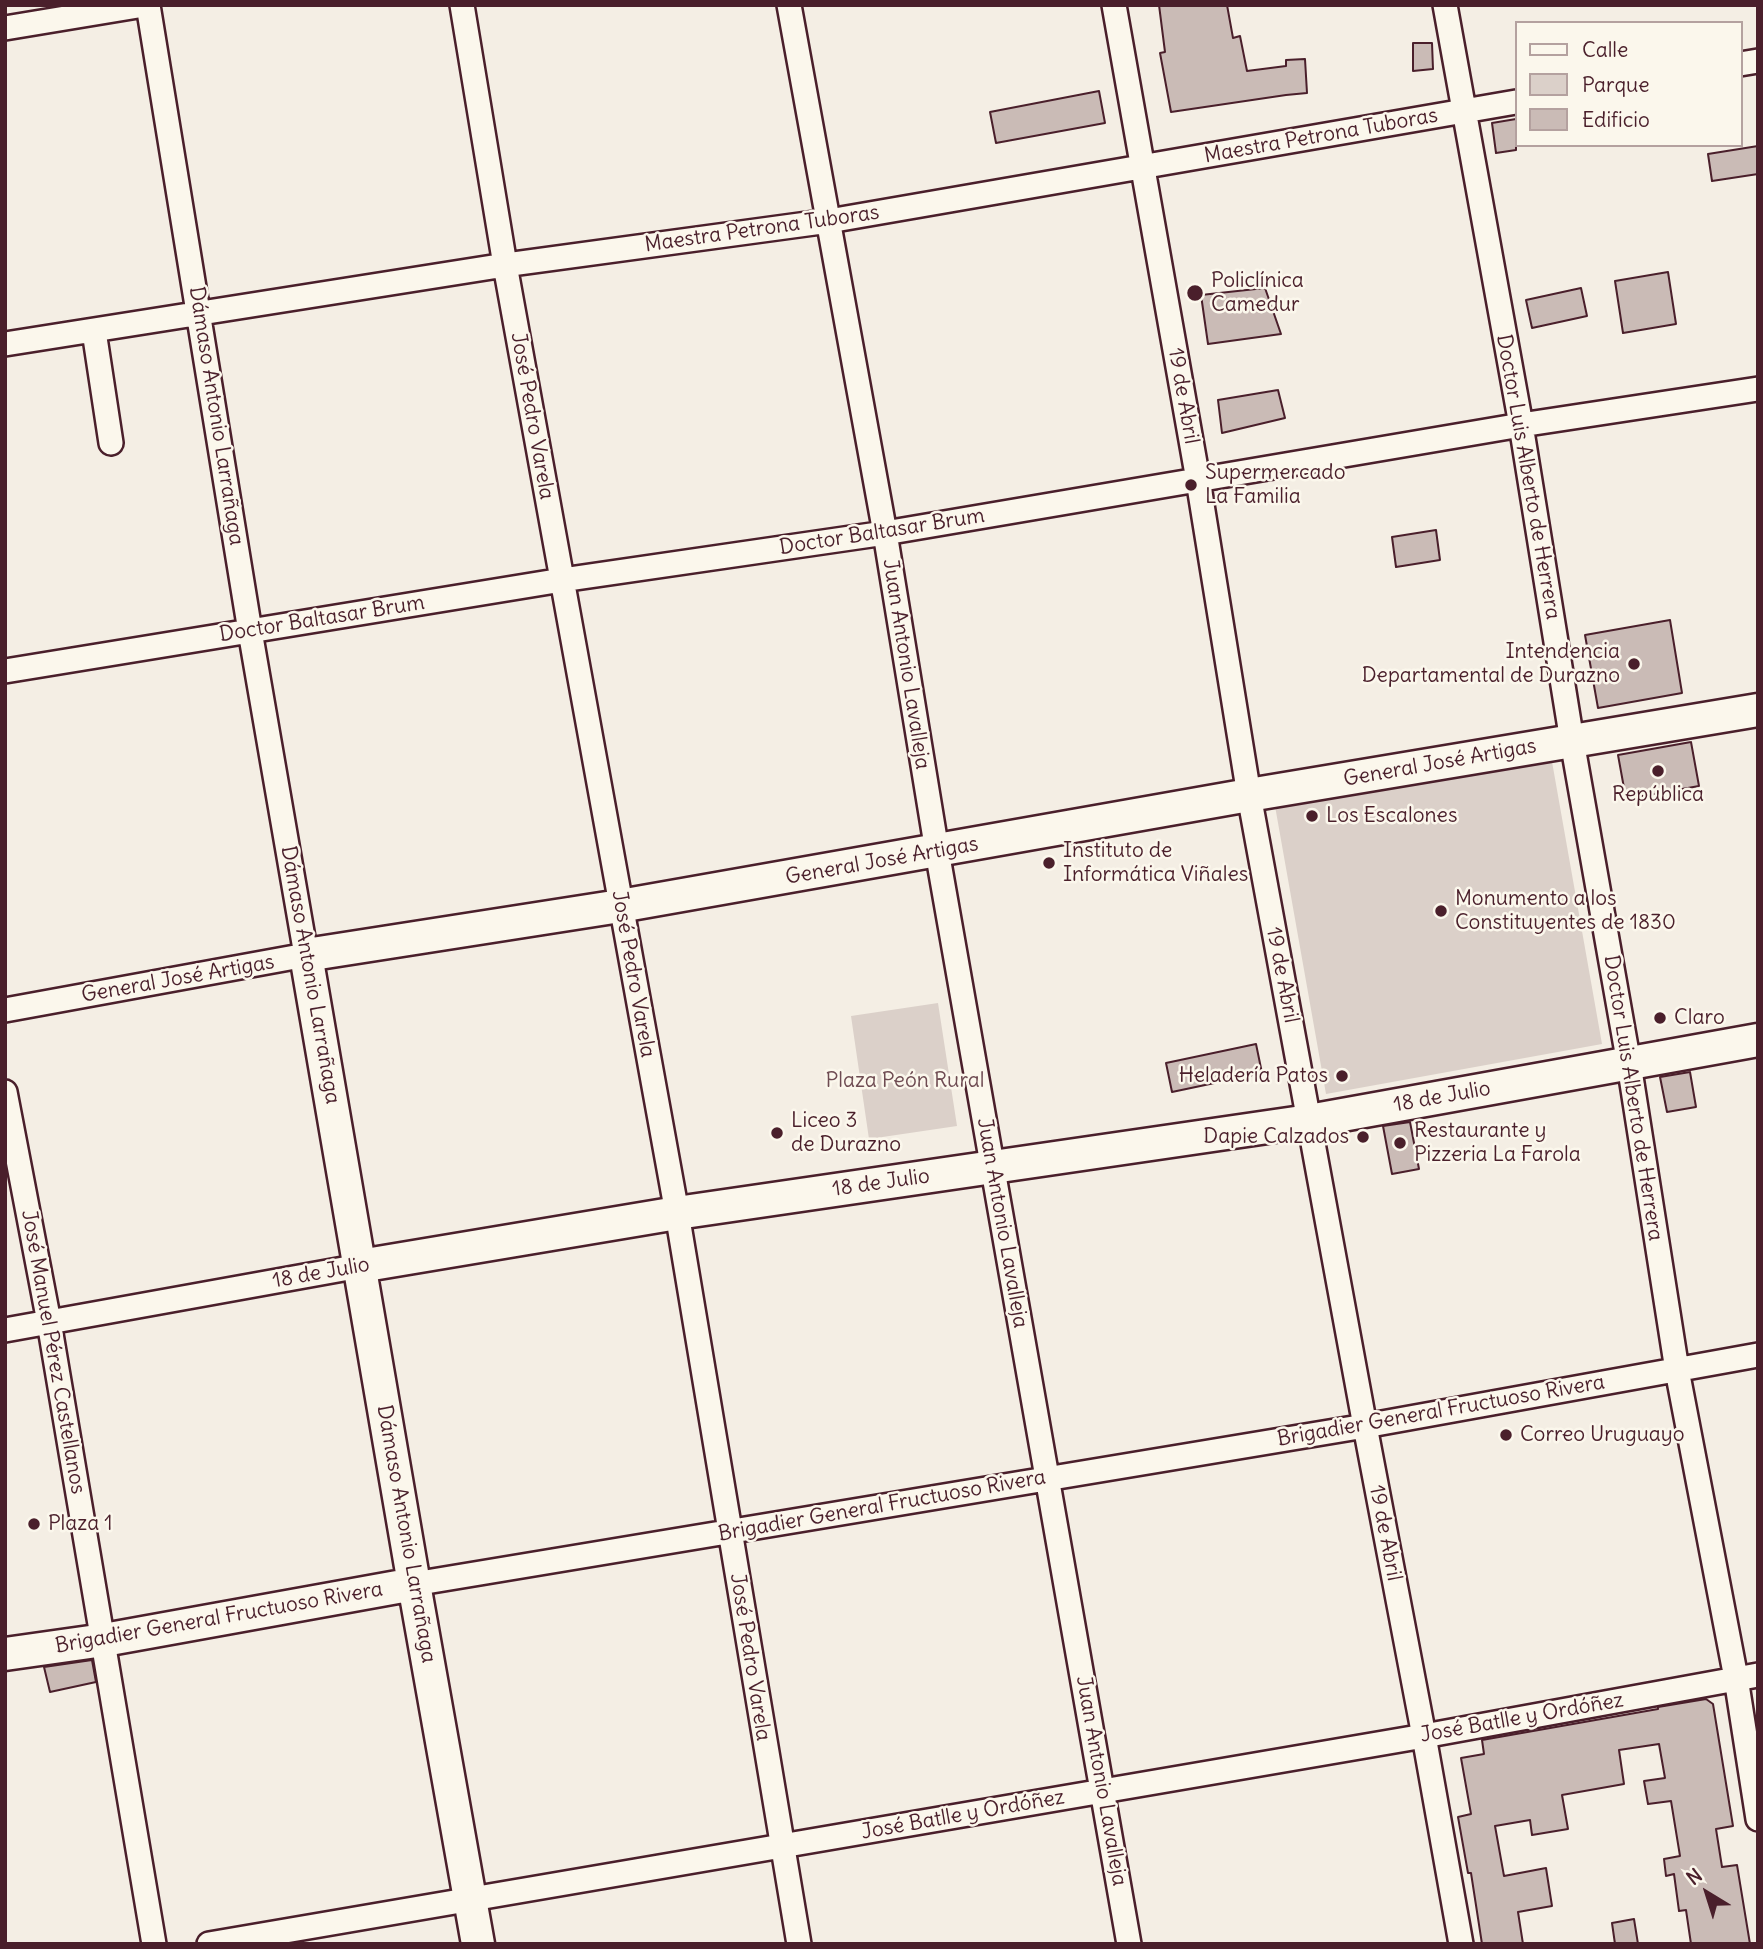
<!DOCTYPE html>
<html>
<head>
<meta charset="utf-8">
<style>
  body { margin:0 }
  #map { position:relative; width:1763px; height:1949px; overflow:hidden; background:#f4eee4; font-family:Delius,sans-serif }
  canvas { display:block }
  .frame { position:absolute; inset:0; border:7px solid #4a1f2b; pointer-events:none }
  .legend { position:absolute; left:1515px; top:21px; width:228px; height:126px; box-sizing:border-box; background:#fbf7ec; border:2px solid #b4a19f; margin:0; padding:9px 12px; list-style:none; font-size:21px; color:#4a1f2b }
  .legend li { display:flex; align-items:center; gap:14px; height:35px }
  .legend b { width:35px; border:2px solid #b4a19f }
  .north { position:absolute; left:1672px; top:1858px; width:70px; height:70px; -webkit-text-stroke:5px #fbf7ec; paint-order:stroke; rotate:322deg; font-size:19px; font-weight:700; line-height:28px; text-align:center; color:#4a1f2b }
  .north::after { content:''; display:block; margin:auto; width:24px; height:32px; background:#4a1f2b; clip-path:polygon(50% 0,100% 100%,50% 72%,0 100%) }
</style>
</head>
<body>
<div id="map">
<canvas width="1763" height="1949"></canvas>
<div class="frame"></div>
<ul class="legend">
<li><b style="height:9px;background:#fbf7ec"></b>Calle</li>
<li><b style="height:19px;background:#dbd0c9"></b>Parque</li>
<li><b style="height:19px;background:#cabbb6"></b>Edificio</li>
</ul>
<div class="north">N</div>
</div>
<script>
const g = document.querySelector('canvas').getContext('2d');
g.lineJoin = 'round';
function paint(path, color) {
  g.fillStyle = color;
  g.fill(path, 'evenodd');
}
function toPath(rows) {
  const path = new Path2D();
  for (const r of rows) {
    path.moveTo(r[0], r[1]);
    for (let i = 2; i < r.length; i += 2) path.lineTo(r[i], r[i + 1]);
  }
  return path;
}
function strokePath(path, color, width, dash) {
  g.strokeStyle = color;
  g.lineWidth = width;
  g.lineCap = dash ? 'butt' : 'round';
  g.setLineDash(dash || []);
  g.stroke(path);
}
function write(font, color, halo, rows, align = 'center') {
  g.font = font + ' Delius,sans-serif';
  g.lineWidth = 5;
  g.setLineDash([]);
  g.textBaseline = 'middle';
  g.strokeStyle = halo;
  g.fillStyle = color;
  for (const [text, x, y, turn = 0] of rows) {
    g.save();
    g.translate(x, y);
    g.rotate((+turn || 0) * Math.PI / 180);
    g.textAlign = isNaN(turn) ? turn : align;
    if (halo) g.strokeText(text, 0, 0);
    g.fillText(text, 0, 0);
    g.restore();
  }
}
paint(toPath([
  [1551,756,1602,1044,1326,1094,1275,806],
  [938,1003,957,1126,869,1139,851,1016]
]), '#dbd0c9');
const building = toPath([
  [1159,5,1227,5,1233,38,1240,36,1247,71,1286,66,1286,60,1305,59,1307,93,1286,95,1171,112,1160,53,1165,52,1159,5],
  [1413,43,1432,43,1433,69,1413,71,1413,43],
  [1099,91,1105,123,996,143,990,112,1099,91],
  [1516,119,1516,150,1496,153,1492,123,1516,119],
  [1758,146,1758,174,1712,181,1708,154,1758,146],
  [1668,272,1676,324,1623,333,1615,281,1668,272],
  [1265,288,1281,334,1208,344,1201,295,1265,288],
  [1581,288,1587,316,1532,328,1526,300,1581,288],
  [1278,390,1285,418,1222,433,1218,400,1278,390],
  [1436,530,1440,560,1396,567,1392,537,1436,530],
  [1670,620,1682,693,1598,708,1585,635,1670,620],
  [1691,742,1699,786,1626,799,1618,755,1691,742],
  [1256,1044,1262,1073,1172,1092,1166,1063,1256,1044],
  [1690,1072,1696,1107,1667,1112,1660,1077,1690,1072],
  [1410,1122,1419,1169,1392,1174,1383,1126,1410,1122],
  [92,1660,96,1682,50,1692,44,1667,92,1660],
  [1706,1699,1713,1704,1733,1826,1716,1829,1722,1867,1737,1865,1750,1944,1691,1944,1686,1910,1679,1911,1674,1874,1666,1876,1664,1859,1680,1856,1671,1801,1648,1804,1644,1781,1665,1778,1659,1744,1619,1750,1624,1784,1562,1795,1568,1829,1532,1835,1530,1820,1495,1826,1504,1876,1546,1868,1552,1906,1518,1912,1523,1944,1482,1944,1471,1873,1468,1873,1458,1817,1471,1814,1461,1758,1484,1754,1482,1740,1658,1709,1658,1707,1706,1699],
  [1634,1919,1638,1944,1615,1944,1612,1923,1634,1919]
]);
paint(building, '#cabbb6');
strokePath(building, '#4a1f2b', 2);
const street = toPath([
  [462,5,505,265,677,1213,799,1944],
  [789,5,885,533,937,851,1129,1944],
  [1114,5,1198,480,1249,795,1365,1426,1424,1736,1461,1944],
  [1445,5,1521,425,1572,741,1629,1064,1677,1370,1736,1678,1758,1819],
  [5,28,144,5],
  [1740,64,1758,61],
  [94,331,111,443],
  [5,344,505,265,829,221,1516,102],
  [5,671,562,580,885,533,1521,425,1758,389],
  [5,1010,306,955,250,631,148,5],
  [5,1092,49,1322,154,1944],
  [5,1330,360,1266],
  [414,1584,1365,1426,1758,1355],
  [209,1944,1424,1736,1758,1675]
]);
const secondary = toPath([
  [360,1266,677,1213,1309,1121,1758,1040],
  [5,1654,104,1640,414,1584],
  [478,1944,414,1584,306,955,620,906,1249,795,1758,710]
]);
strokePath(street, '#4a1f2b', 28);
strokePath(secondary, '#4a1f2b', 37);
strokePath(street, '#fbf7ec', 23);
strokePath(secondary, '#fbf7ec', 32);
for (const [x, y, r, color] of [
  [1195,293,9,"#4a1f2b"],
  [1191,485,7,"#4a1f2b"],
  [1634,664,7,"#4a1f2b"],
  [1658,771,7,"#4a1f2b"],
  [1312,816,7,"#4a1f2b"],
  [1049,863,7,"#4a1f2b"],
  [1441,911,7,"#4a1f2b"],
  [1660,1018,7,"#4a1f2b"],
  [1342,1076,7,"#4a1f2b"],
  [777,1133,7,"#4a1f2b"],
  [1363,1137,7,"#4a1f2b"],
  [1400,1143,7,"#4a1f2b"],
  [1506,1435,7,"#4a1f2b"],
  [34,1524,7,"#4a1f2b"]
]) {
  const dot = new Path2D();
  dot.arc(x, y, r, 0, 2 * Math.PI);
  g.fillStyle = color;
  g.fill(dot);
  strokePath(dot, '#fbf7ec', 2.5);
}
write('21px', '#4a1f2b', '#fbf7ec', [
  ["Maestra Petrona Tuboras",1321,136,-10],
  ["Maestra Petrona Tuboras",762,229,-8],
  ["19 de Abril",1183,396,80],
  ["Dámaso Antonio Larrañaga",216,416,81],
  ["José Pedro Varela",532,416,80],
  ["Doctor Luis Alberto de Herrera",1528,477,80],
  ["Doctor Baltasar Brum",882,532,-9],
  ["Doctor Baltasar Brum",322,619,-9],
  ["Juan Antonio Lavalleja",906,664,81],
  ["General José Artigas",1440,763,-10],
  ["General José Artigas",882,861,-10],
  ["José Pedro Varela",633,974,80],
  ["Dámaso Antonio Larrañaga",310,975,80],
  ["19 de Abril",1282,975,79],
  ["General José Artigas",178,979,-10],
  ["18 de Julio",1442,1097,-10],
  ["Doctor Luis Alberto de Herrera",1633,1098,81],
  ["18 de Julio",881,1183,-8],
  ["Juan Antonio Lavalleja",1002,1223,80],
  ["18 de Julio",321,1273,-10],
  ["José Manuel Pérez Castellanos",53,1352,80],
  ["Brigadier General Fructuoso Rivera",1441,1411,-10],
  ["Brigadier General Fructuoso Rivera",882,1506,-10],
  ["19 de Abril",1385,1533,79],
  ["Dámaso Antonio Larrañaga",406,1534,80],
  ["Brigadier General Fructuoso Rivera",219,1618,-10],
  ["José Pedro Varela",750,1657,81],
  ["José Batlle y Ordóñez",1522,1718,-10],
  ["Juan Antonio Lavalleja",1101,1781,80],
  ["José Batlle y Ordóñez",963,1815,-10]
]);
write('21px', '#4a1f2b', '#fbf7ec', [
  ["Policlínica",1211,281],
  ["Camedur",1211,305],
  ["Supermercado",1205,473],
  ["La Familia",1205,497],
  ["Intendencia",1620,652,"right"],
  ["Departamental de Durazno",1620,676,"right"],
  ["República",1658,795,"center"],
  ["Los Escalones",1326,816],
  ["Instituto de",1063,851],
  ["Informática Viñales",1063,875],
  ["Monumento a los",1455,899],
  ["Constituyentes de 1830",1455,923],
  ["Claro",1674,1018],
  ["Heladería Patos",1328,1076,"right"],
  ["Liceo 3",791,1121],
  ["de Durazno",791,1145],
  ["Restaurante y",1414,1131],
  ["Pizzeria La Farola",1414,1155],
  ["Dapie Calzados",1349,1137,"right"],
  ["Correo Uruguayo",1520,1435],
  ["Plaza 1",48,1524]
], 'left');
write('21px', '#6e4b52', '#fbf7ec', [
  ["Plaza Peón Rural",905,1081]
]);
</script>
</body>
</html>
